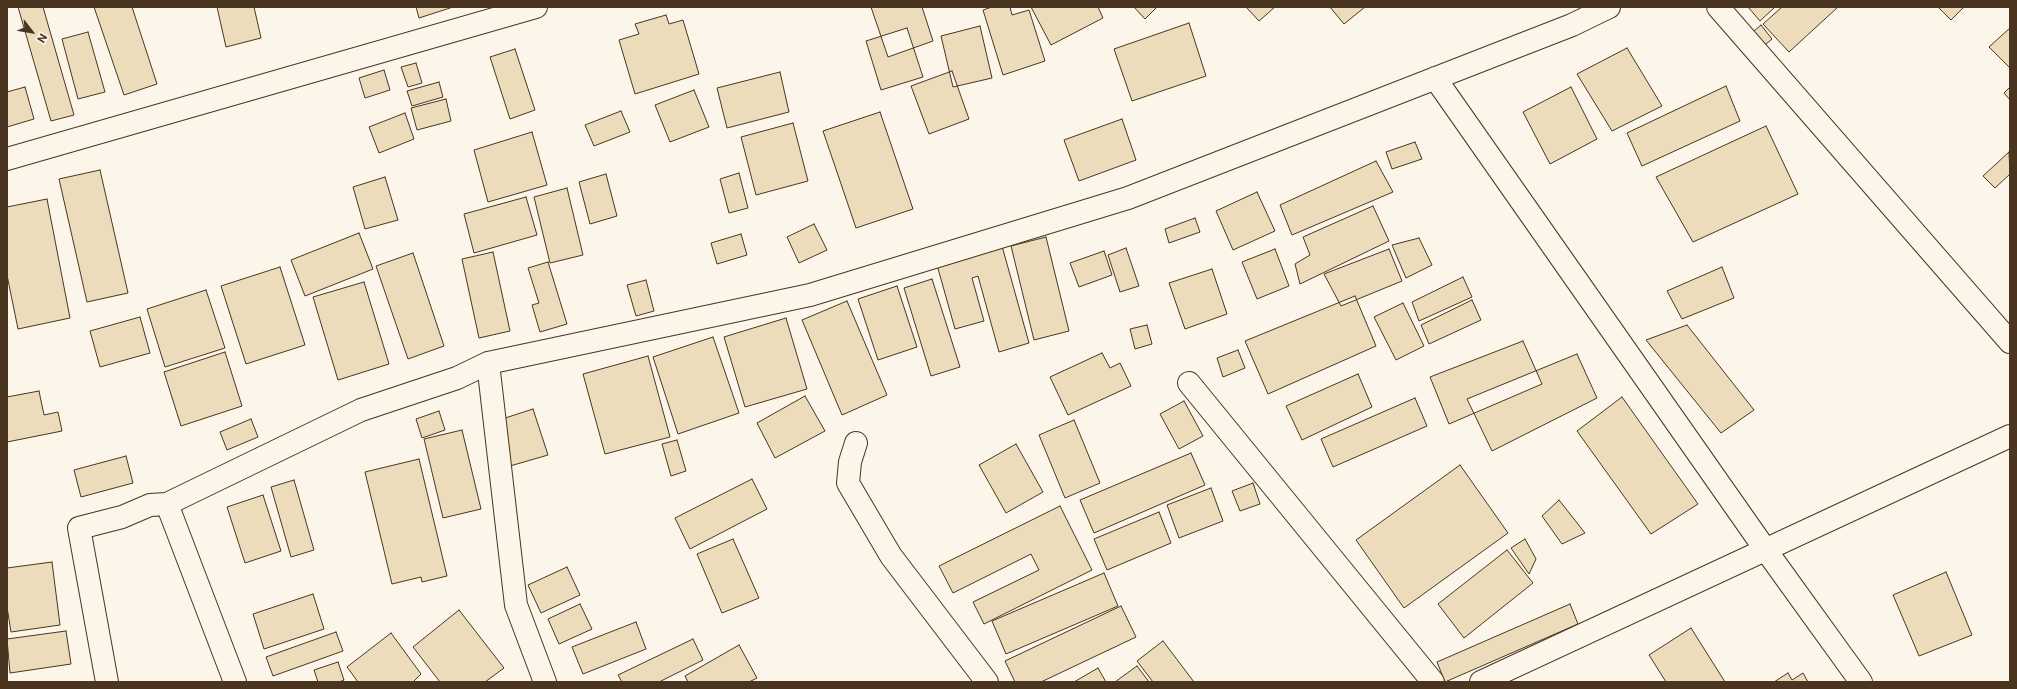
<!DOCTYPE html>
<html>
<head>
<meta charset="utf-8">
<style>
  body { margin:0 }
  #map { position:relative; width:2017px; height:689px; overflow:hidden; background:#fbf6e9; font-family:"Public Sans",sans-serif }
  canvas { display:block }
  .frame { position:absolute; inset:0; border:8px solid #4a3520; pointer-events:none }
  .north { position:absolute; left:12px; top:12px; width:40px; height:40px; -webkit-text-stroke:3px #fbf6e9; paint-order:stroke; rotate:121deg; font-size:11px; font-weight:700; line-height:16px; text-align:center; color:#4a3520 }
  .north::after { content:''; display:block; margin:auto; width:14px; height:18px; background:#4a3520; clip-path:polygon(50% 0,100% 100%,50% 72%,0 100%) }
</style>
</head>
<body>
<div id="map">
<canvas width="2017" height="689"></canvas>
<div class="frame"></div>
<div class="north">N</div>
</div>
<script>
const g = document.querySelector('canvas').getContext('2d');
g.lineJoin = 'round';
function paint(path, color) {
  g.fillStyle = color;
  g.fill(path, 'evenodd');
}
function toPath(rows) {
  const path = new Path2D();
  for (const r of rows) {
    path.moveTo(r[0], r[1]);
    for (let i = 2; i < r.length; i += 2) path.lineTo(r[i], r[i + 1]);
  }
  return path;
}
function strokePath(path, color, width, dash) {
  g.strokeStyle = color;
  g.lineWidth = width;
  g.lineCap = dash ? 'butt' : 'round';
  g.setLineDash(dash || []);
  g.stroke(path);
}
const building = toPath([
  [18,7,43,7,74,115,51,121,18,7],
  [94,7,132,7,157,84,124,95,94,7],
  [217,7,254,7,261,38,226,47,217,7],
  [416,7,453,7,419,18,416,7],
  [871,7,922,7,933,41,888,57,871,7],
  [992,7,1010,7,1012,15,1029,10,1045,61,1003,75,983,10,992,7],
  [1031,7,1098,7,1103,18,1051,45,1031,7],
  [1134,7,1157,7,1145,19,1134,7],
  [1246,7,1275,7,1259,21,1246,7],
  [1330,7,1365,7,1344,24,1330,7],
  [1748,7,1775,7,1760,21,1748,7],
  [1782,7,1838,7,1789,52,1763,24,1782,7],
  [1938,7,1964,7,1951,20,1938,7],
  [666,15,669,24,683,20,699,74,635,94,619,40,639,34,635,24,666,15],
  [1189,23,1206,76,1132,101,1114,49,1189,23],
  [1761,25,1772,39,1759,50,1747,37,1761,25],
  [980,26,992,78,953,87,941,36,980,26],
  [907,28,923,77,881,90,866,41,907,28],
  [2010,28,2010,68,1989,47,2010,28],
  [88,32,105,92,78,99,62,39,88,32],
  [1627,48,1662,106,1612,131,1577,74,1627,48],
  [515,49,535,110,510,119,490,57,515,49],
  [416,63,422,83,408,87,401,67,416,63],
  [384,70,390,90,365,98,359,78,384,70],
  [952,71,969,119,929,134,911,86,952,71],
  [780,72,789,112,727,128,717,88,780,72],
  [439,82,443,97,412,106,407,91,439,82],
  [1726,86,1740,121,1642,166,1627,133,1726,86],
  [25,87,34,119,7,127,7,92,25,87],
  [1571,87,1597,139,1550,164,1523,112,1571,87],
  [2010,87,2010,100,2004,93,2010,87],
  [694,90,709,127,670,142,655,105,694,90],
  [446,99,451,121,417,130,411,108,446,99],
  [621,111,630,132,594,146,585,125,621,111],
  [880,112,913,209,856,228,823,131,880,112],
  [405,113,414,139,379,153,369,127,405,113],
  [1122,119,1136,160,1079,181,1064,140,1122,119],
  [793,123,808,181,756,195,741,137,793,123],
  [1766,126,1798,194,1693,242,1656,177,1766,126],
  [532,132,547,185,488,202,474,150,532,132],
  [1415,142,1422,159,1392,169,1386,152,1415,142],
  [2009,152,2010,174,1995,188,1983,176,2009,152],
  [1376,161,1393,192,1292,235,1280,205,1376,161],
  [100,170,128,293,87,302,59,179,100,170],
  [739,173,748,208,729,213,720,179,739,173],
  [606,174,617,216,590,224,579,182,606,174],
  [385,177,398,220,365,229,353,187,385,177],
  [567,188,583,255,550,263,534,197,567,188],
  [1257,192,1275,231,1233,250,1216,211,1257,192],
  [526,197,537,235,474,253,464,214,526,197],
  [47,199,70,318,18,329,7,275,7,207,47,199],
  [1373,206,1389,241,1300,284,1295,264,1310,255,1303,237,1373,206],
  [1195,218,1200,232,1169,243,1165,229,1195,218],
  [814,224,827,250,799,263,787,237,814,224],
  [359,233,373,269,305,296,291,260,359,233],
  [741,234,747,255,717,264,711,243,741,234],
  [1046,237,1069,331,1034,340,1011,246,1046,237],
  [1419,238,1432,265,1406,278,1392,245,1419,238],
  [1002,246,1029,343,999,352,978,276,972,278,984,321,955,329,937,265,1002,246],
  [1126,248,1139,286,1120,292,1108,255,1126,248],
  [1275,249,1289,286,1257,299,1242,262,1275,249],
  [1389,249,1402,281,1341,306,1324,274,1389,249],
  [1104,251,1112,275,1079,287,1070,263,1104,251],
  [493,252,510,331,479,338,462,259,493,252],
  [413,253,444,346,408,359,376,266,413,253],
  [548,262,567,324,540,332,532,305,539,303,528,268,548,262],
  [280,267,305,345,246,364,221,286,280,267],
  [1722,267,1734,298,1682,319,1667,291,1722,267],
  [1212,269,1227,314,1185,329,1169,283,1212,269],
  [1463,277,1472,297,1419,321,1412,302,1463,277],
  [932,279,960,367,931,376,904,288,932,279],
  [646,280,654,311,636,316,627,285,646,280],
  [364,282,389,364,338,380,313,297,364,282],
  [897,286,917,347,878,360,858,299,897,286],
  [206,290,225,348,165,367,147,309,206,290],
  [1355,296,1376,346,1268,394,1245,341,1355,296],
  [1472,300,1481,320,1429,344,1421,325,1472,300],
  [847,301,887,395,842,415,802,320,847,301],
  [1403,303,1424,346,1396,360,1374,317,1403,303],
  [140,317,150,353,100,367,90,331,140,317],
  [786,318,807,389,745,407,724,337,786,318],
  [1147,325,1152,344,1135,349,1130,329,1147,325],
  [1687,325,1754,410,1721,433,1646,340,1687,325],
  [713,337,739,413,678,434,653,357,713,337],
  [1523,341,1542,384,1449,424,1430,377,1523,341],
  [1238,350,1245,368,1223,377,1217,358,1238,350],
  [225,352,242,406,181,426,164,372,225,352],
  [1102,353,1110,368,1120,363,1131,386,1068,415,1050,377,1102,353],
  [1577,354,1597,398,1492,451,1467,399,1577,354],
  [648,356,670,437,605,454,583,374,648,356],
  [1358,374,1372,407,1302,440,1286,406,1358,374],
  [39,391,44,415,58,412,62,431,7,442,7,397,39,391],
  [805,396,825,431,775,458,757,423,805,396],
  [1622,397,1698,504,1651,534,1577,431,1622,397],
  [1415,398,1427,426,1333,467,1321,439,1415,398],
  [1184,401,1203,436,1179,449,1160,414,1184,401],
  [533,409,548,455,510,466,496,421,533,409],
  [439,411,445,430,422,438,416,419,439,411],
  [251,419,258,437,227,450,220,432,251,419],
  [1074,420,1100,483,1065,498,1039,435,1074,420],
  [462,430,481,509,443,518,424,439,462,430],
  [677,440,686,471,671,476,662,444,677,440],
  [1016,444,1043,492,1006,513,979,465,1016,444],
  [1191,453,1205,485,1094,533,1080,500,1191,453],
  [126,456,133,483,81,497,74,470,126,456],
  [419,459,447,576,422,582,421,577,392,584,365,472,419,459],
  [1460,465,1508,533,1404,608,1356,540,1460,465],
  [752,479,767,509,690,549,675,518,752,479],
  [294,480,314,550,291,557,271,487,294,480],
  [1253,483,1260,504,1240,511,1232,491,1253,483],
  [1211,488,1223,521,1179,538,1167,505,1211,488],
  [263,495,281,551,245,563,227,507,263,495],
  [1559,500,1585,533,1562,544,1542,516,1559,500],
  [1060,506,1092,570,984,624,973,602,1039,570,1031,554,953,593,939,566,1060,506],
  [1159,512,1171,543,1107,570,1094,539,1159,512],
  [733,539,759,598,722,613,697,554,733,539],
  [1525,539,1536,559,1529,574,1511,548,1525,539],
  [1507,550,1533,583,1464,638,1438,604,1507,550],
  [52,562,60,625,11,632,7,607,7,568,52,562],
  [567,567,580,595,541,613,528,585,567,567],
  [1946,572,1972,635,1919,656,1893,595,1946,572],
  [1104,573,1118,606,1006,654,992,621,1104,573],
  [313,594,324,629,264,649,253,614,313,594],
  [580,604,592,629,559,644,548,619,580,604],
  [1570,604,1578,624,1445,682,1437,662,1570,604],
  [1121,606,1136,637,1041,682,1015,682,1005,661,1121,606],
  [459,610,504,668,485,682,440,682,413,647,459,610],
  [636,622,646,649,583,674,572,647,636,622],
  [1691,628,1725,682,1666,682,1649,655,1691,628],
  [66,631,71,664,10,673,7,639,66,631],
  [336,632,343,651,273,676,266,657,336,632],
  [391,633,421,674,413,682,358,682,347,667,391,633],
  [693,639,703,660,659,682,622,682,618,675,693,639],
  [1163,641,1194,682,1153,682,1137,661,1163,641],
  [739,645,757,678,749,682,688,682,685,676,739,645],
  [338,662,344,680,339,682,318,682,314,670,338,662],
  [1137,666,1149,682,1115,682,1137,666],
  [1098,668,1106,682,1074,682,1098,668],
  [1788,673,1792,680,1803,673,1808,682,1774,682,1788,673]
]);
paint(building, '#ecdcbc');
strokePath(building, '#4a3520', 1);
const minor = toPath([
  [1718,7,2010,342],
  [1435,78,1765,549,1861,682],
  [7,159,536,7],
  [488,363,516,605,545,682],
  [1189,383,1433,682],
  [856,443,850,462,848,483,891,556,987,682],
  [167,504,235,682],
  [107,682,79,528,122,517,150,505,167,504,361,410,457,378,488,363,810,295,1128,198,1572,25,1609,7],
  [1481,682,2010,436]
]);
strokePath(minor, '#4a3520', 24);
strokePath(minor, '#fbf6e9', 22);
</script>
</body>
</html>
